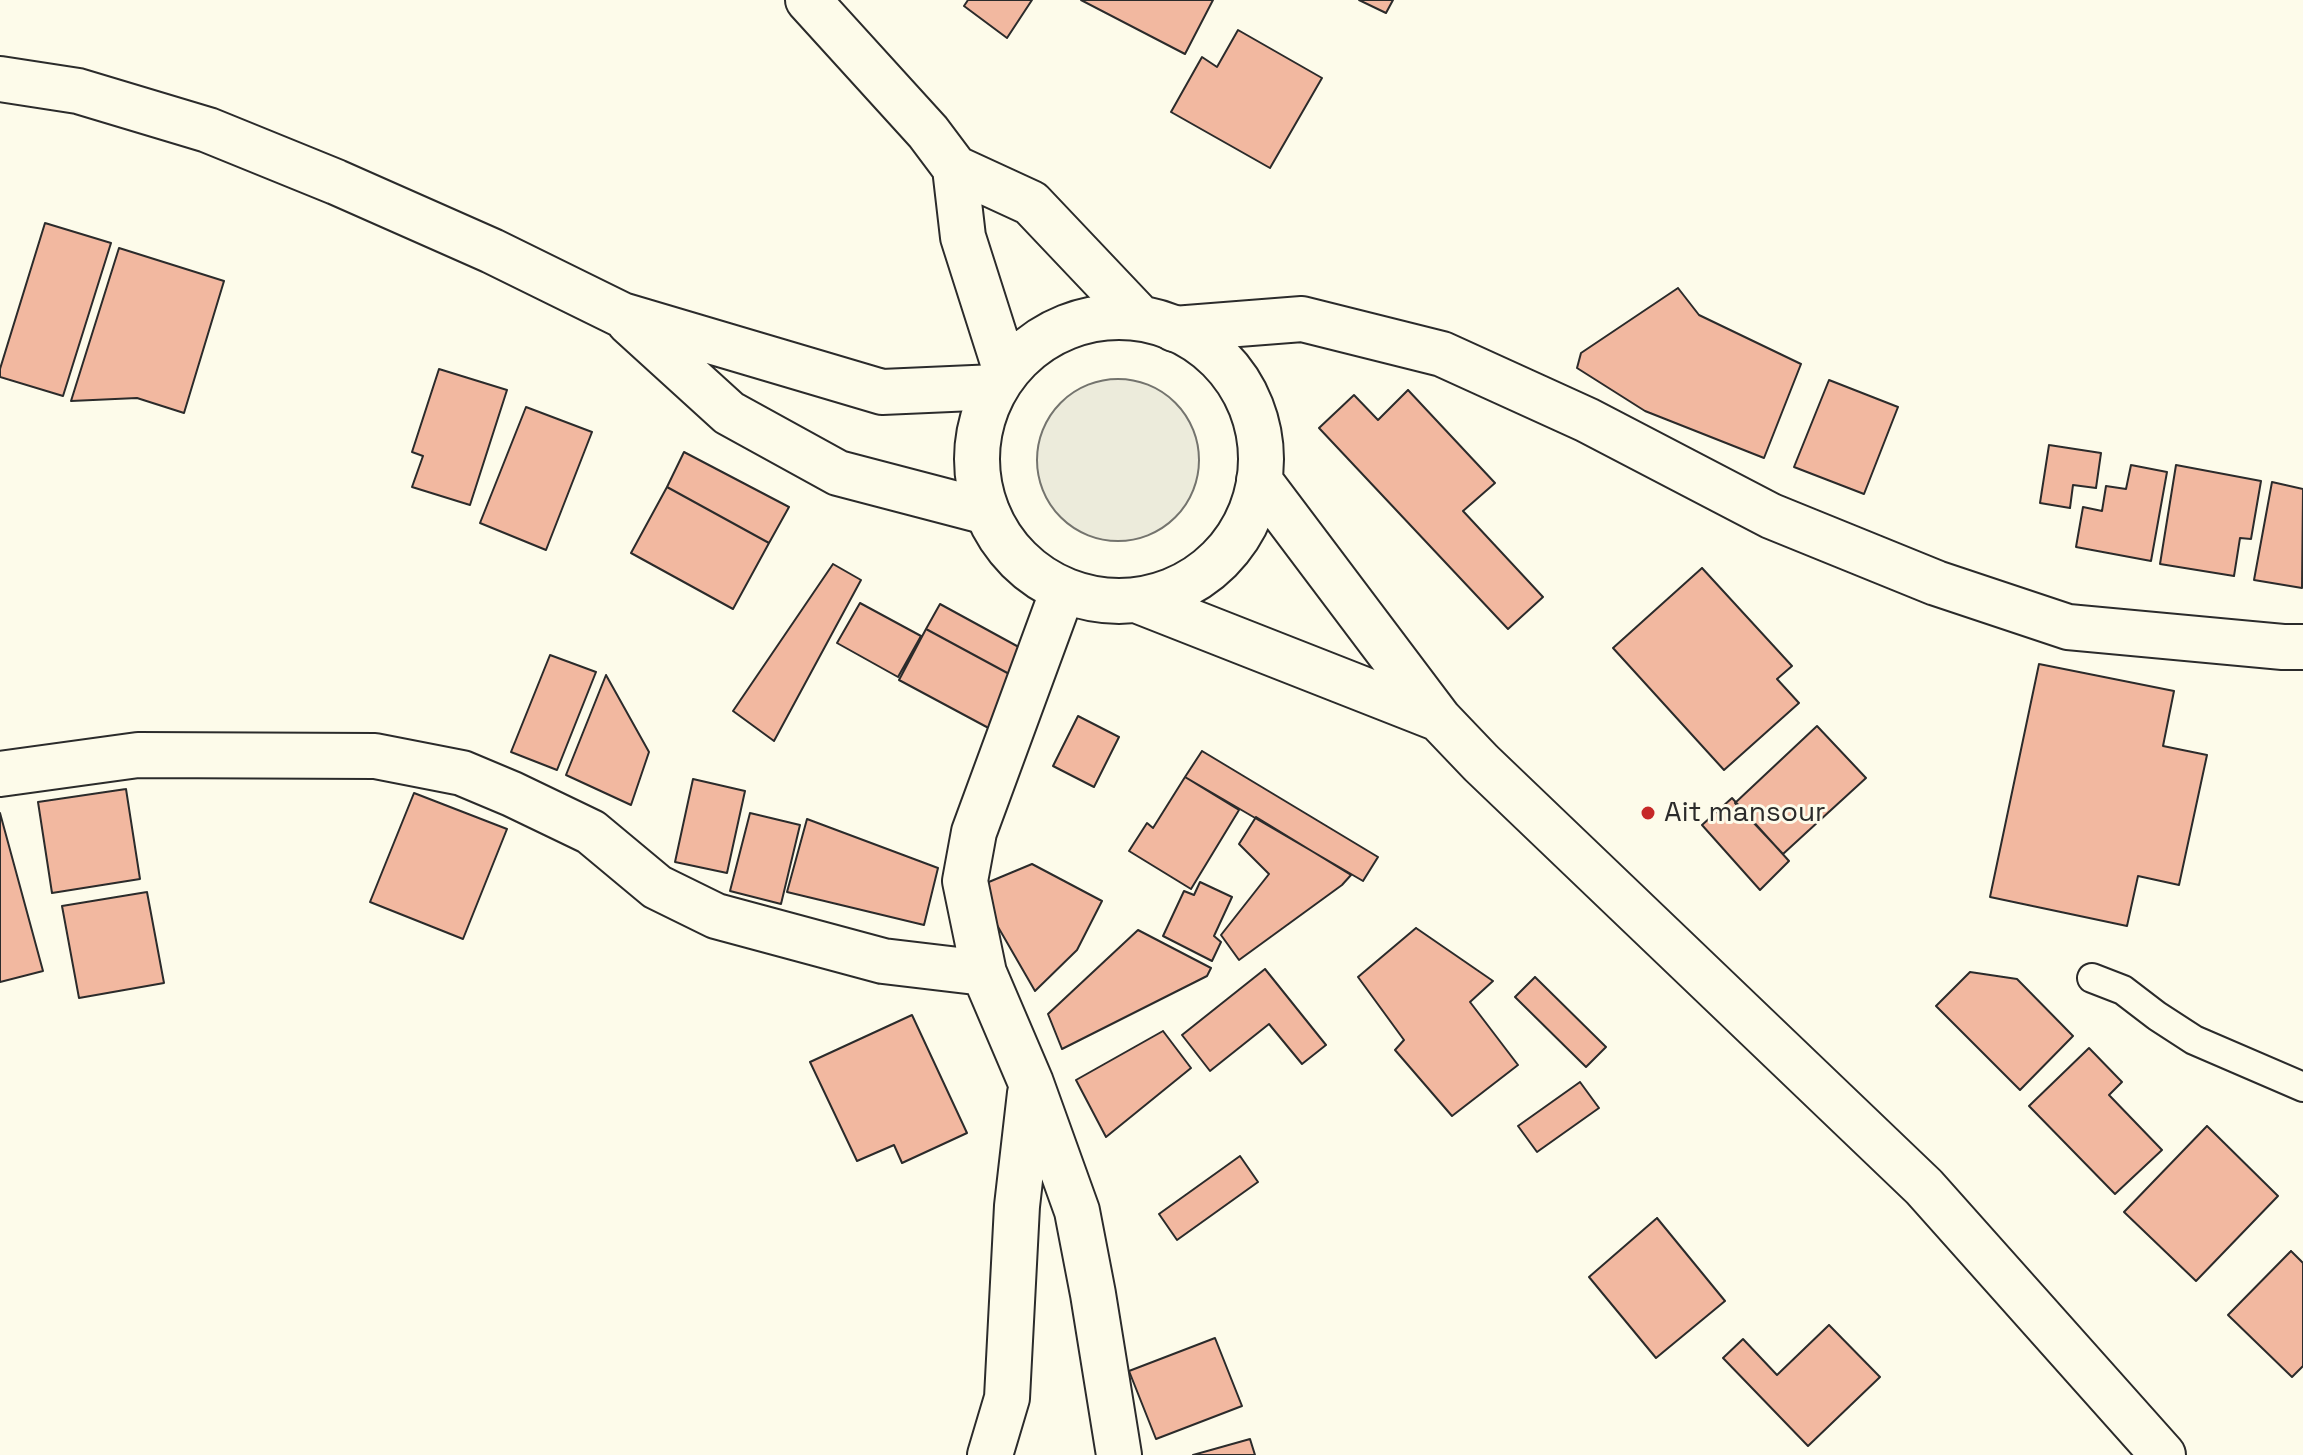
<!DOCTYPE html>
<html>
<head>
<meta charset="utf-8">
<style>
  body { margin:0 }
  canvas { display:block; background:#fdfbea }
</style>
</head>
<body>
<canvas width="2303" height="1455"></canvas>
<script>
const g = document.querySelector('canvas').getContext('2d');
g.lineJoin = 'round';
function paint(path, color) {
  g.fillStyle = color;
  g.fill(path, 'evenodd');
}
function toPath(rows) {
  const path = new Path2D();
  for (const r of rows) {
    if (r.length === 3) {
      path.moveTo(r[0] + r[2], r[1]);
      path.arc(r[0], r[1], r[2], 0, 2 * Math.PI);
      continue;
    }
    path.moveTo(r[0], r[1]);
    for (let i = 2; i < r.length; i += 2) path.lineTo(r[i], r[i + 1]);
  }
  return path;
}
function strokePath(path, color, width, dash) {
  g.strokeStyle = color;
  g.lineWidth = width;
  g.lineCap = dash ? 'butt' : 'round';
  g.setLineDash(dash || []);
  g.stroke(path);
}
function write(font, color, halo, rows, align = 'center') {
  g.font = font + ' "Space Grotesk",sans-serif';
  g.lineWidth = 6;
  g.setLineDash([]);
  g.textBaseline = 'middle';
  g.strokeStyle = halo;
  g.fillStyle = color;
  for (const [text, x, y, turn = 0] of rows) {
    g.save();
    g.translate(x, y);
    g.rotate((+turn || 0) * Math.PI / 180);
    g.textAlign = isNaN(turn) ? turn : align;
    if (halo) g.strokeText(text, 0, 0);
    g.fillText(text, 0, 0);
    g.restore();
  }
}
const green = toPath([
  [1118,460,81]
]);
paint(green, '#ecebdb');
strokePath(green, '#74746e', 2);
const building = toPath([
  [968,0,1032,0,1007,38,964,6,968,0],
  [1081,0,1213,0,1185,54,1081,0],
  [1359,0,1393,0,1386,13,1359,0],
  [1238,30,1322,78,1270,168,1171,112,1202,57,1217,67,1238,30],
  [45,223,111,243,63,396,0,377,0,369,45,223],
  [119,248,224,281,184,413,137,398,71,401,119,248],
  [1678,288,1699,315,1801,364,1764,458,1645,411,1577,368,1581,353,1678,288],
  [439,369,507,390,470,505,412,487,423,456,412,452,439,369],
  [1829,380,1898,407,1864,494,1794,467,1829,380],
  [1408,390,1495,483,1463,511,1543,597,1508,629,1319,428,1354,395,1378,420,1408,390],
  [526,407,592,432,546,550,480,523,526,407],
  [2049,445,2101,453,2096,488,2073,485,2070,508,2040,503,2049,445],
  [684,452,789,507,769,543,667,487,684,452],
  [2131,465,2167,472,2151,561,2076,547,2083,507,2102,511,2106,486,2126,489,2131,465],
  [2176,465,2261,481,2251,539,2240,538,2234,576,2160,564,2176,465],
  [2272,482,2303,489,2302,588,2254,580,2272,482],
  [667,487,769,543,733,609,631,553,667,487],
  [833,564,861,580,774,741,733,711,833,564],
  [1702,568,1792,666,1777,679,1799,703,1724,770,1613,648,1702,568],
  [860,603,921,636,898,677,837,643,860,603],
  [940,604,1037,657,1024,682,926,629,940,604],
  [926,629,1024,682,996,732,899,680,926,629],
  [550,655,596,672,557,770,511,752,550,655],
  [2039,664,2174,691,2163,746,2207,755,2179,885,2138,876,2127,926,1990,897,2039,664],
  [606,675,649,752,631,805,566,775,606,675],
  [1078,716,1119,737,1094,787,1053,766,1078,716],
  [1817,726,1866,778,1783,854,1735,803,1817,726],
  [1202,751,1378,857,1363,881,1185,777,1202,751],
  [1185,777,1239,810,1191,889,1129,851,1147,823,1153,828,1185,777],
  [693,779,745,791,727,873,675,862,693,779],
  [126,789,140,879,52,893,38,802,126,789],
  [414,793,507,829,463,939,370,902,414,793],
  [1732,798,1789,861,1760,890,1702,825,1732,798],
  [0,813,43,971,0,982,0,813],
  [750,813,800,825,781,904,730,891,750,813],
  [1256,817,1351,875,1342,885,1239,960,1221,935,1269,874,1239,844,1256,817],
  [807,819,938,868,924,925,787,892,807,819],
  [1032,864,1102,901,1077,950,1035,991,990,913,984,884,1032,864],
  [1200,882,1232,897,1214,936,1221,942,1212,961,1163,936,1184,891,1194,895,1200,882],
  [147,892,164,983,79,998,62,906,147,892],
  [1416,928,1493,981,1470,1002,1518,1065,1452,1116,1395,1050,1404,1040,1358,977,1416,928],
  [1138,930,1211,968,1207,976,1062,1049,1048,1014,1138,930],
  [1265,969,1326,1045,1302,1064,1269,1024,1210,1071,1182,1035,1265,969],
  [1970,972,2017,979,2073,1036,2020,1090,1936,1006,1970,972],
  [1535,977,1606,1047,1586,1067,1515,997,1535,977],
  [912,1015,967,1133,902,1163,894,1145,857,1161,810,1062,912,1015],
  [1163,1031,1191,1068,1106,1137,1076,1080,1163,1031],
  [2089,1048,2122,1082,2109,1095,2162,1150,2115,1194,2029,1106,2089,1048],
  [1580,1082,1599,1108,1537,1152,1518,1126,1580,1082],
  [2207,1126,2278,1196,2196,1281,2124,1212,2207,1126],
  [1240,1156,1258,1182,1177,1240,1159,1214,1240,1156],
  [1657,1218,1725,1301,1656,1358,1589,1277,1657,1218],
  [2291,1251,2303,1263,2303,1366,2292,1377,2228,1315,2291,1251],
  [1829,1325,1880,1377,1808,1446,1723,1358,1743,1339,1777,1375,1829,1325],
  [1215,1338,1242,1406,1156,1439,1129,1371,1215,1338],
  [1250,1439,1255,1455,1193,1455,1250,1439]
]);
paint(building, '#f2b8a0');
strokePath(building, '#2b2b2b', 2);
const service = toPath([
  [2092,978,2123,990,2157,1016,2194,1040,2303,1087]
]);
const minor = toPath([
  [0,79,78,91,208,130,336,182,492,251,622,315,882,392,996,387],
  [629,322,729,413,838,473,987,512],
  [1174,329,1302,319,1442,354,1587,420,1771,516,1936,583,2068,627,2283,647,2303,647],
  [1063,590,974,832,965,881,984,973,1031,1083,1077,1211,1093,1294,1119,1455],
  [0,774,138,755,375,756,462,773,512,794,591,832,657,887,716,916,883,961,984,973],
  [990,1455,1007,1398,1017,1206,1030,1093]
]);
const primary = toPath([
  [808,0,928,132,955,168,1031,203,1140,318],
  [955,168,963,237,1006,372],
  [1119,459,142],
  [1259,480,1439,719,1481,763,1924,1187,2163,1455],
  [1136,600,1439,719]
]);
strokePath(service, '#2b2b2b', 32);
strokePath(minor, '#2b2b2b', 48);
strokePath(primary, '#2b2b2b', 48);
strokePath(service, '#fdfbea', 28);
strokePath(minor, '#fdfbea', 44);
strokePath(primary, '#fdfbea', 44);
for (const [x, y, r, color] of [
  [1648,813,8,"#c62828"]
]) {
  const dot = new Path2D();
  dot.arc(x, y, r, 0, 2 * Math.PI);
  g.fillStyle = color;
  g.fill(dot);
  strokePath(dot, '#fdfbea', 3);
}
write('28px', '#2b2b2b', '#fdfbea', [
  ["Ait mansour",1664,813]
], 'left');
</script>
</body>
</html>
